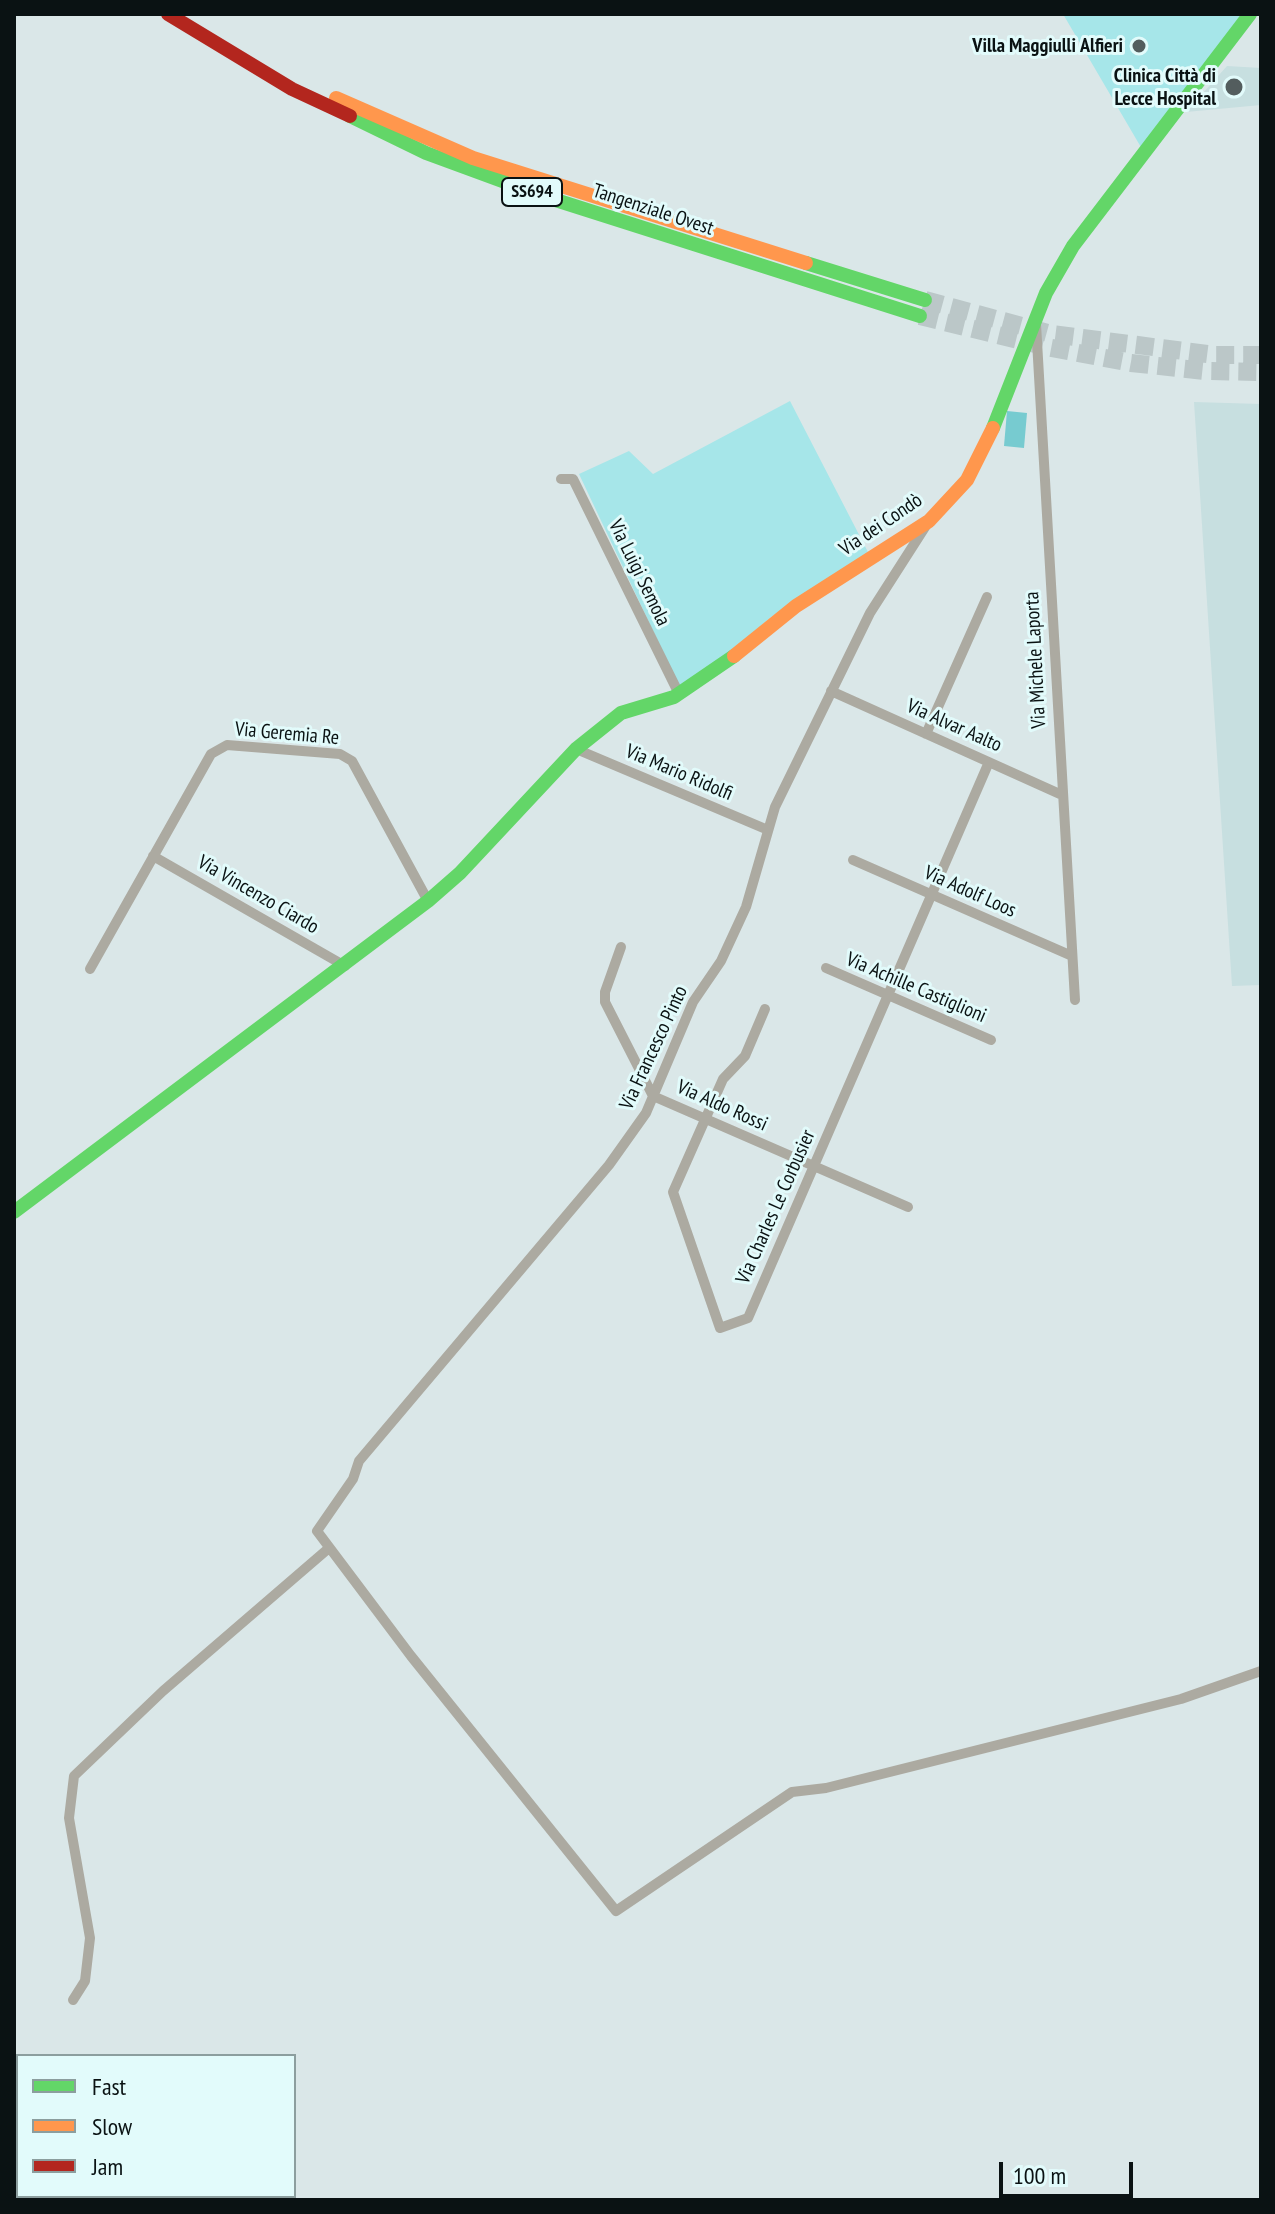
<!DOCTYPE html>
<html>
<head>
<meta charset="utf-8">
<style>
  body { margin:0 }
  #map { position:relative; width:1275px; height:2214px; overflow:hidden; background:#dae7e8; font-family:"PT Sans Narrow",sans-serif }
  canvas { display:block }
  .frame { position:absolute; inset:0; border:16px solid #0a1213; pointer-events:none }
  .legend { position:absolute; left:16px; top:2054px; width:280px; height:144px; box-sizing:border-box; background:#e2fbfb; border:2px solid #8c9e9e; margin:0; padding:10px 14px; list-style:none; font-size:24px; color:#0a1213 }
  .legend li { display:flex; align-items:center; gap:16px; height:40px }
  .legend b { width:40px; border:2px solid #8c9e9e }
  .scale { position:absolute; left:999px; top:2162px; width:134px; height:36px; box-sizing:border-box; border:4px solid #0a1213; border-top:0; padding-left:10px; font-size:24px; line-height:28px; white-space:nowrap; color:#0a1213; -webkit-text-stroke:6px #e2fbfb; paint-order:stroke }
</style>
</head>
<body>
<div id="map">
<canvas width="1275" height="2214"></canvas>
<div class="frame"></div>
<ul class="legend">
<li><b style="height:10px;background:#63d668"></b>Fast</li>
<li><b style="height:10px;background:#ff974d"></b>Slow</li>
<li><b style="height:10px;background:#b3261e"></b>Jam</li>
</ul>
<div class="scale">100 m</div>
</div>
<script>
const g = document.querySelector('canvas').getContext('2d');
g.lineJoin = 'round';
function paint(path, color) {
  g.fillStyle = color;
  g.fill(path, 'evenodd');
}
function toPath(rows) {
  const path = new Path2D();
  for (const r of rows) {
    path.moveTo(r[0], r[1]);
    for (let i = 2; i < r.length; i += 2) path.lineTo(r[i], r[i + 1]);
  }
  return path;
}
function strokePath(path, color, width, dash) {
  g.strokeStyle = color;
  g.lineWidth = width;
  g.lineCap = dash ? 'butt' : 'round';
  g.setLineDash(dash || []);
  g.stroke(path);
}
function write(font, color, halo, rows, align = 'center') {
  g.font = font + ' "PT Sans Narrow",sans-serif';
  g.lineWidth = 6;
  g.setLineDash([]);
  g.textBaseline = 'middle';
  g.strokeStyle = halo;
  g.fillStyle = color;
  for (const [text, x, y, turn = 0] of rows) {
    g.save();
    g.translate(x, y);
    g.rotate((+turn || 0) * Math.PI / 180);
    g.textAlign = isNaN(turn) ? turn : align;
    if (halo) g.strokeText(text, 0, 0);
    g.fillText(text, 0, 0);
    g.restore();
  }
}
paint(toPath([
  [1227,66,1261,68,1261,105,1186,112],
  [1194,402,1261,404,1261,985,1232,986]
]), '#c7dfe0');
paint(toPath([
  [1063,14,1242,14,1142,149],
  [790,401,869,554,771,617,703,676,680,688,579,474,629,451,653,474]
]), '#a6e6e9');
paint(toPath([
  [1007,411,1027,413,1024,448,1004,446]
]), '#77cbd0');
strokePath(toPath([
  [925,300,1052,334,1215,355,1261,355],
  [920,316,1047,347,1131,363,1205,371,1261,372]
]), '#bbc7c8', 18, [18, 9]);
strokePath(toPath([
  [1036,324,1075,1000],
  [561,479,573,479,679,694],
  [927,524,870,613,775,807,746,907,721,961,693,1002,646,1113,609,1165,359,1461,353,1479,317,1531,411,1656,616,1911,792,1792,826,1788,1181,1699,1261,1671],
  [831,691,1062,795],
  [926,734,987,597],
  [576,749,768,830],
  [153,856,345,966],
  [853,860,1072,956],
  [621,947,605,992,605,1002,653,1096,908,1207],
  [826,968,991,1040],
  [90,969,211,754,227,745,340,754,352,761,428,901],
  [765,1009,745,1056,723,1079,673,1192,720,1328,748,1318,989,762],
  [73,2000,85,1981,90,1938,69,1818,74,1776,163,1691,329,1548]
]), '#acaaa1', 10);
strokePath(toPath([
  [350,116,426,153,543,196,920,316],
  [806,263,925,300],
  [993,428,1046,293,1073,246,1250,14],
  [14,1212,428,901,460,873,576,749,621,713,674,697,734,656]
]), '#63d668', 14);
strokePath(toPath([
  [336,98,473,158,806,263],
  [734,656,796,606,929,521,967,480,993,428]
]), '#ff974d', 14);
strokePath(toPath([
  [168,14,292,89,350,116]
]), '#b3261e', 14);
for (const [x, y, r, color] of [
  [1139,46,8,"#535d5e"],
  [1234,87,10,"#535d5e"]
]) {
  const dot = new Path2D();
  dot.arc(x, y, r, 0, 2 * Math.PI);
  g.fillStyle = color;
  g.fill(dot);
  strokePath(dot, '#e2fbfb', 3);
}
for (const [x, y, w] of [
  [532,192,60]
]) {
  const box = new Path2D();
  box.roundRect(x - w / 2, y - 14, w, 28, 6);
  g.fillStyle = '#e2fbfb';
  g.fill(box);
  strokePath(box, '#0a1213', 2);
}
write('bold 18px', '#0a1213', null, [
  ["SS694",532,192]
]);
write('bold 20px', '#0a1213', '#e2fbfb', [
  ["Villa Maggiulli Alfieri",1123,46],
  ["Clinica Città di",1216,76],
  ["Lecce Hospital",1216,99]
], 'right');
write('20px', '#0a1213', '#e2fbfb', [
  ["Tangenziale Ovest",653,210,18],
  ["Via dei Condò",881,525,-34],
  ["Via Luigi Semola",639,573,64],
  ["Via Michele Laporta",1036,660,-93],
  ["Via Alvar Aalto",954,726,24],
  ["Via Geremia Re",287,734,5],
  ["Via Mario Ridolfi",679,773,23],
  ["Via Adolf Loos",970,892,24],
  ["Via Vincenzo Ciardo",258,895,30],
  ["Via Achille Castiglioni",916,988,23],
  ["Via Francesco Pinto",654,1048,-65],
  ["Via Aldo Rossi",722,1106,24],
  ["Via Charles Le Corbusier",776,1207,-66]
]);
</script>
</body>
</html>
